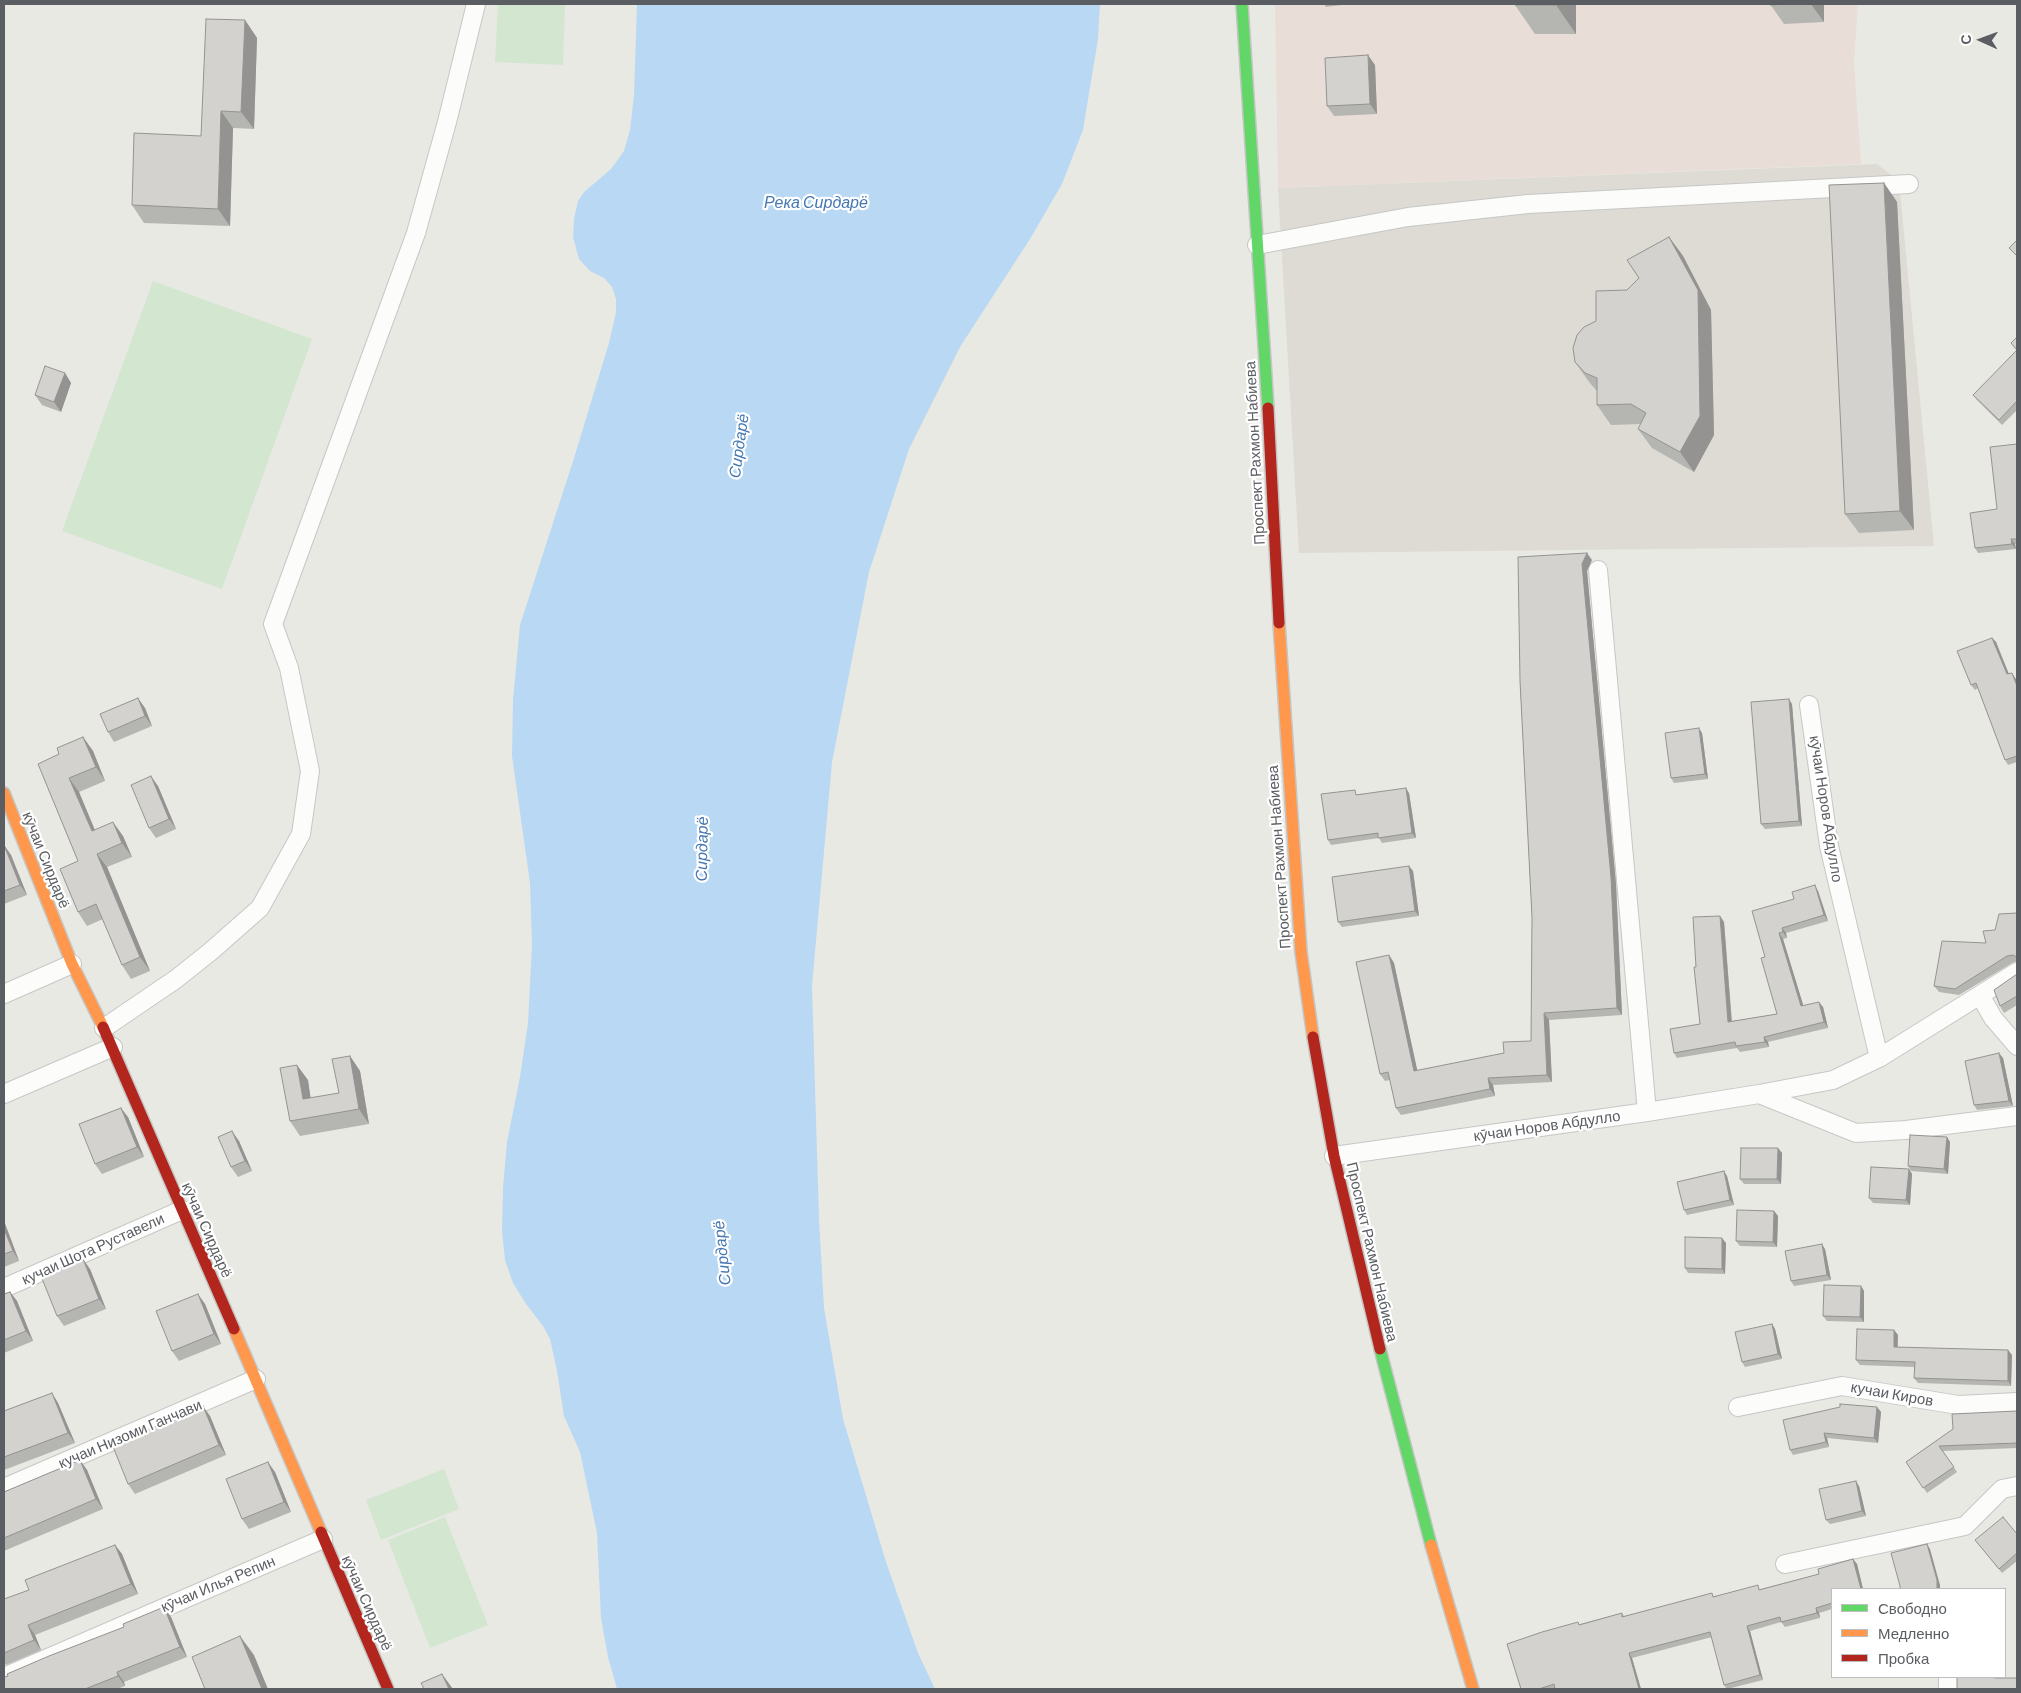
<!DOCTYPE html>
<html>
<head>
<meta charset="utf-8">
<style>
  body { margin:0 }
  #map { position:relative; width:2021px; height:1693px; overflow:hidden; background:#e9e9e4; font-family:Barlow,sans-serif }
  canvas { display:block }
  .frame { position:absolute; inset:0; border:5px solid #5a5d61; pointer-events:none }
  .legend { position:absolute; left:1831px; top:1588px; width:175px; height:90px; box-sizing:border-box; background:#fff; border:1px solid #bdbec0; margin:0; padding:6px 9px; list-style:none; font-size:15px; color:#5a5d61 }
  .legend li { display:flex; align-items:center; gap:10px; height:25px }
  .legend b { width:25px; border:1px solid #bdbec0 }
  .north { position:absolute; left:1956px; top:15px; width:50px; height:50px; -webkit-text-stroke:4px #fff; paint-order:stroke; rotate:272deg; font-size:14px; font-weight:700; line-height:20px; text-align:center; color:#5a5d61 }
  .north::after { content:''; display:block; margin:auto; width:18px; height:22px; background:#5a5d61; clip-path:polygon(50% 0,100% 100%,50% 72%,0 100%) }
</style>
</head>
<body>
<div id="map">
<canvas width="2021" height="1693"></canvas>
<div class="frame"></div>
<ul class="legend">
<li><b style="height:6px;background:#63d668"></b>Свободно</li>
<li><b style="height:6px;background:#ff974d"></b>Медленно</li>
<li><b style="height:6px;background:#b3261e"></b>Пробка</li>
</ul>
<div class="north">С</div>
</div>
<script>
const g = document.querySelector('canvas').getContext('2d');
g.lineJoin = 'round';
function paint(path, color) {
  g.fillStyle = color;
  g.fill(path, 'evenodd');
}
function toPath(rows) {
  const path = new Path2D();
  for (const r of rows) {
    path.moveTo(r[0], r[1]);
    for (let i = 2; i < r.length; i += 2) path.lineTo(r[i], r[i + 1]);
  }
  return path;
}
function strokePath(path, color, width, dash) {
  g.strokeStyle = color;
  g.lineWidth = width;
  g.lineCap = dash ? 'butt' : 'round';
  g.setLineDash(dash || []);
  g.stroke(path);
}
function write(font, color, halo, rows, align = 'center') {
  g.font = font + ' Barlow,sans-serif';
  g.lineWidth = 4.5;
  g.setLineDash([]);
  g.textBaseline = 'middle';
  g.strokeStyle = halo;
  g.fillStyle = color;
  for (const [text, x, y, turn = 0] of rows) {
    g.save();
    g.translate(x, y);
    g.rotate((+turn || 0) * Math.PI / 180);
    g.textAlign = isNaN(turn) ? turn : align;
    if (halo) g.strokeText(text, 0, 0);
    g.fillText(text, 0, 0);
    g.restore();
  }
}
paint(toPath([
  [1877,164,1899,181,1934,546,1299,553,1278,188]
]), '#dddbd4');
paint(toPath([
  [1275,4,1858,4,1854,63,1861,164,1278,188]
]), '#e9ddd8');
paint(toPath([
  [498,4,565,4,563,65,495,62],
  [153,281,312,339,222,589,62,531],
  [444,1469,459,1509,381,1540,366,1500],
  [445,1517,488,1625,430,1648,388,1540]
]), '#d2e6d0');
paint(toPath([
  [637,4,1100,4,1098,39,1083,130,1062,184,1030,239,960,347,909,449,869,572,832,762,812,986,819,1219,824,1308,843,1419,886,1562,918,1653,935,1689,617,1689,608,1657,601,1618,597,1533,580,1452,564,1416,557,1371,550,1339,543,1326,526,1304,513,1283,505,1260,502,1231,503,1188,507,1142,520,1077,528,1023,532,945,530,883,512,756,513,700,520,625,574,458,609,343,616,312,616,299,612,287,604,278,590,271,579,259,573,237,574,219,578,201,584,192,611,169,624,151,630,130,634,95]
]), '#b9d8f3');
const street = toPath([
  [1257,245,1408,217,1528,204,1909,184],
  [1598,570,1647,1112],
  [1809,705,1829,846,1879,1058],
  [4,994,72,964],
  [1980,995,1993,1018,2017,1046],
  [104,1028,176,979,210,952,260,908,301,834,310,771,289,668,273,624,416,233,447,122,476,4],
  [4,1094,113,1047],
  [1759,1094,1856,1133,1906,1130,2017,1116],
  [1334,1156,1647,1112,1759,1094,1833,1080,1879,1058,2017,972],
  [4,1288,182,1210],
  [1738,1407,1842,1386,1958,1405,2017,1402],
  [4,1488,256,1379],
  [1785,1564,1965,1526,2002,1489,2017,1486],
  [4,1677,323,1539],
  [1948,1689,1948,1677]
]);
const fast = toPath([
  [1242,4,1268,408],
  [1380,1349,1431,1545]
]);
const slow = toPath([
  [1279,623,1301,952,1313,1037],
  [4,793,72,964,103,1027],
  [234,1329,321,1532],
  [1431,1545,1473,1689]
]);
const jam = toPath([
  [1268,408,1279,623],
  [103,1027,234,1329],
  [1313,1037,1334,1156,1380,1349],
  [321,1532,388,1689]
]);
strokePath(street, '#c6c7c6', 20);
strokePath(fast, '#c5c6c4', 14);
strokePath(slow, '#c5c6c4', 14);
strokePath(jam, '#c5c6c4', 14);
strokePath(street, '#fcfcfb', 18);
strokePath(fast, '#63d668', 11);
strokePath(slow, '#ff974d', 11);
strokePath(jam, '#b3261e', 11);
paint(toPath([
  [1324,4,1349,4,1326,7],
  [1576,4,1576,34,1535,34,1515,5],
  [1770,4,1824,4,1824,22,1784,24],
  [245,20,257,38,254,129,233,128,230,226,144,223,132,205,201,136],
  [1375,65,1377,114,1334,116,1327,106],
  [1884,183,1897,202,1914,530,1859,533,1845,514],
  [1669,237,1683,256,1711,310,1714,435,1694,472,1652,448,1638,429,1641,424,1611,425,1597,405,1597,391,1589,382,1575,362,1596,321,1639,278],
  [2017,337,2017,410,2002,425,1977,400,1973,395,2017,351,2011,343],
  [65,373,71,383,61,412,42,405,35,395],
  [2017,444,2017,544,2015,544,2016,549,1978,553,1975,548,1997,509],
  [1592,560,1587,571,1616,884,1622,1015,1549,1020,1552,1082,1493,1085,1495,1096,1401,1115,1396,1108,1390,1080,1385,1081,1380,1074,1389,955,1394,963,1417,1071,1504,1053,1531,1041,1532,917,1520,681],
  [1992,638,1996,642,2008,674,2012,673,2017,681,2017,762,2008,765,2005,760,1978,688,1975,690,1971,685],
  [1792,704,1802,826,1765,829,1761,824],
  [145,708,152,726,114,742,108,732],
  [1702,733,1708,779,1674,783,1671,778],
  [83,737,93,751,105,781,79,792,95,830,123,836,132,857,107,867,150,971,131,979,122,965,103,919,87,926,78,912,78,861,59,754],
  [158,786,176,829,156,838,149,828],
  [1409,793,1416,838,1382,843,1379,838,1331,845,1328,840,1358,794],
  [4,845,11,855,27,895,4,904],
  [1409,866,1413,871,1419,916,1342,927,1338,922],
  [1818,891,1828,921,1786,933,1787,938,1783,939,1803,1005,1823,1007,1828,1028,1768,1042,1769,1047,1740,1052,1737,1048,1677,1058,1674,1053,1700,1024,1696,967,1720,916,1724,922,1732,1021,1777,1014,1765,957,1794,899],
  [2017,913,2017,961,2012,963,1959,995,1939,992,1934,986,1986,943,1995,930],
  [2017,974,2017,1005,2004,1013,2000,1006],
  [350,1056,360,1071,369,1124,300,1136,290,1121,308,1080,310,1098,339,1093],
  [2003,1058,2013,1106,1977,1110,1974,1105],
  [128,1117,144,1157,102,1174,95,1164],
  [1947,1137,1950,1142,1948,1174,1911,1171,1908,1166],
  [239,1141,252,1171,238,1177,231,1167],
  [1778,1148,1782,1153,1781,1184,1744,1184,1740,1179],
  [1909,1169,1912,1174,1910,1205,1873,1203,1869,1198],
  [1727,1176,1734,1205,1687,1215,1684,1210],
  [1774,1211,1778,1216,1777,1247,1740,1246,1736,1241],
  [4,1221,19,1261,4,1267],
  [1726,1243,1725,1274,1688,1273,1685,1268],
  [1825,1249,1831,1280,1794,1286,1791,1281],
  [90,1269,106,1309,64,1326,57,1316],
  [1861,1286,1864,1291,1864,1322,1827,1321,1823,1316],
  [10,1292,17,1301,33,1341,4,1353,4,1294],
  [205,1304,221,1344,179,1361,172,1351],
  [1772,1324,1775,1329,1782,1359,1745,1367,1742,1362],
  [1894,1330,1898,1335,1898,1347,2008,1350,2012,1355,2011,1386,1918,1383,1914,1378,1914,1367,1860,1365,1856,1360],
  [52,1393,58,1403,75,1443,4,1470,4,1411],
  [1877,1407,1881,1412,1878,1443,1827,1438,1829,1447,1793,1455,1790,1450],
  [2017,1411,2017,1448,1943,1451,1957,1472,1927,1493,1906,1462,1953,1429],
  [210,1416,226,1455,135,1494,128,1484],
  [80,1460,87,1470,103,1509,4,1551,4,1492],
  [275,1472,291,1512,249,1529,242,1519],
  [1859,1486,1866,1516,1830,1524,1826,1520],
  [2017,1534,2017,1561,2002,1573,1975,1540],
  [115,1545,122,1554,138,1594,35,1635,41,1650,6,1665,4,1661,4,1599,29,1590],
  [1853,1559,1857,1564,1863,1589,1832,1589,1832,1609,1819,1613,1820,1618,1785,1627,1781,1622,1750,1631,1763,1680,1727,1689,1724,1685,1712,1637,1632,1658,1641,1689,1521,1689,1580,1624,1622,1613,1624,1616,1714,1596,1761,1589,1819,1574],
  [171,1617,187,1657,124,1682,125,1686,117,1689,4,1689]
]), '#b5b5b2');
paint(toPath([
  [1556,4,1576,4,1576,34,1556,5],
  [1811,4,1824,4,1824,22],
  [245,20,257,38,254,129,241,112],
  [1368,55,1375,65,1377,114,1370,104],
  [221,111,233,128,230,226,218,209],
  [1884,183,1897,202,1914,530,1900,511],
  [1669,237,1683,256,1711,310,1714,435,1694,472,1680,452],
  [65,373,71,383,61,412,54,402],
  [2011,539,2015,544,2016,549,2012,544],
  [1587,553,1592,560,1587,571,1616,884,1622,1015,1617,1008,1582,564],
  [1992,638,1996,642,2011,679,2007,674],
  [2012,673,2017,681,2017,686],
  [138,698,145,708,152,726,145,716],
  [1789,699,1792,704,1802,826,1799,821],
  [1699,728,1702,733,1708,779,1705,774],
  [83,737,93,751,105,781,96,767],
  [151,776,158,786,176,829,169,819],
  [69,778,79,792,101,845,92,831],
  [1406,788,1409,793,1416,838,1412,833],
  [113,822,123,836,132,857,122,843],
  [4,845,11,855,27,895,20,885],
  [97,854,107,867,150,971,140,957],
  [1409,866,1413,871,1419,916,1415,911],
  [1815,885,1818,891,1828,921,1824,915],
  [1720,916,1724,922,1732,1027,1728,1022],
  [1782,928,1786,933,1787,938,1783,932],
  [1779,933,1783,939,1805,1011,1801,1006],
  [1389,955,1394,963,1419,1078,1414,1071],
  [1819,1002,1823,1007,1828,1028,1824,1022],
  [1544,1013,1549,1020,1552,1082,1547,1075],
  [1764,1037,1768,1042,1769,1047,1765,1042],
  [1999,1053,2003,1058,2013,1106,2009,1101],
  [350,1056,360,1071,369,1124,359,1109],
  [297,1065,308,1080,313,1114,303,1099],
  [1488,1078,1493,1085,1495,1096,1490,1089],
  [121,1108,128,1117,144,1157,137,1147],
  [232,1131,239,1141,252,1171,245,1161],
  [1947,1137,1950,1142,1948,1174,1944,1169],
  [1778,1148,1782,1153,1781,1184,1777,1179],
  [1909,1169,1912,1174,1910,1205,1906,1200],
  [1724,1171,1727,1176,1734,1205,1730,1200],
  [1774,1211,1778,1216,1777,1247,1773,1242],
  [4,1221,19,1261,13,1251,4,1229],
  [1722,1238,1726,1243,1725,1274,1722,1269],
  [1822,1244,1825,1249,1831,1280,1827,1275],
  [83,1259,90,1269,106,1309,99,1299],
  [1861,1286,1864,1291,1864,1322,1860,1317],
  [10,1292,17,1301,33,1341,26,1331],
  [198,1294,205,1304,221,1344,214,1334],
  [1772,1324,1775,1329,1782,1359,1778,1354],
  [1894,1330,1898,1335,1897,1352,1894,1347],
  [2008,1350,2012,1355,2011,1386,2008,1381],
  [52,1393,58,1403,75,1443,68,1433],
  [203,1406,210,1416,226,1455,219,1445],
  [1877,1407,1881,1412,1878,1443,1874,1438],
  [1824,1433,1827,1438,1829,1447,1826,1442],
  [80,1460,87,1470,103,1509,96,1499],
  [268,1462,275,1472,291,1512,284,1502],
  [1856,1481,1859,1486,1866,1516,1862,1511],
  [1927,1544,1930,1549,1940,1585,1940,1589,1937,1589],
  [115,1545,122,1554,138,1594,131,1584],
  [1853,1559,1857,1564,1863,1589,1861,1589],
  [164,1607,171,1617,187,1657,180,1647],
  [1816,1608,1819,1613,1820,1618,1817,1613],
  [28,1625,35,1635,41,1650,34,1640],
  [1747,1626,1750,1631,1763,1680,1760,1675],
  [240,1636,254,1655,268,1689,262,1689],
  [1629,1653,1632,1658,1641,1689,1639,1689],
  [117,1672,124,1682,125,1686,118,1676],
  [442,1674,453,1689,449,1689]
]), '#949391');
const building = toPath([
  [1514,4,1556,4,1556,5,1515,5,1514,4],
  [1770,4,1790,4,1770,5,1770,4],
  [206,19,245,20,241,112,221,111,218,209,132,205,134,133,201,136,206,19],
  [1368,55,1370,104,1327,106,1325,58,1368,55],
  [1884,183,1900,511,1845,514,1829,185,1884,183],
  [1669,237,1698,290,1700,416,1680,452,1638,429,1646,413,1631,404,1597,405,1597,378,1585,373,1575,362,1573,348,1577,335,1584,327,1596,321,1596,291,1627,290,1639,278,1627,260,1669,237],
  [2017,240,2017,256,2009,248,2017,240],
  [2017,337,2017,350,2011,343,2017,337],
  [2017,350,2017,401,1999,420,1973,395,2017,350],
  [45,366,65,373,54,402,35,395,45,366],
  [2017,444,2017,539,2011,539,2012,544,1975,548,1970,513,1997,509,1990,447,2017,444],
  [1587,553,1582,564,1611,877,1617,1008,1544,1013,1547,1075,1488,1078,1490,1089,1396,1108,1388,1072,1380,1074,1356,962,1389,955,1414,1071,1504,1053,1503,1042,1531,1041,1532,917,1520,681,1518,557,1587,553],
  [1992,638,2007,674,2012,673,2017,686,2017,756,2005,760,1976,683,1971,685,1957,651,1992,638],
  [138,698,145,716,108,732,100,714,138,698],
  [1789,699,1799,821,1761,824,1751,702,1789,699],
  [1699,728,1705,774,1671,778,1665,733,1699,728],
  [83,737,96,767,69,778,92,831,113,822,122,843,97,854,140,957,122,965,96,904,78,912,60,869,78,861,38,764,59,754,57,748,83,737],
  [151,776,169,819,149,828,131,785,151,776],
  [1406,788,1412,833,1378,838,1378,833,1328,840,1321,794,1355,790,1356,795,1406,788],
  [4,845,20,885,4,891,4,845],
  [1409,866,1415,911,1338,922,1332,877,1409,866],
  [1815,885,1824,915,1782,928,1783,932,1779,933,1801,1006,1819,1002,1824,1022,1764,1037,1765,1042,1736,1046,1735,1042,1674,1053,1670,1029,1700,1024,1694,967,1696,967,1693,917,1720,916,1728,1022,1777,1014,1761,958,1765,957,1752,911,1794,899,1792,892,1815,885],
  [2017,913,2017,957,2013,955,2007,956,1955,989,1934,986,1942,941,1986,943,1983,931,1995,930,1999,914,2017,913],
  [2017,974,2017,996,2000,1006,1994,990,2017,974],
  [1999,1053,2009,1101,1974,1105,1965,1061,1999,1053],
  [350,1056,359,1109,290,1121,280,1068,297,1065,303,1099,339,1093,332,1059,350,1056],
  [121,1108,137,1147,95,1164,79,1124,121,1108],
  [232,1131,245,1161,231,1167,218,1137,232,1131],
  [1910,1135,1947,1137,1944,1169,1908,1166,1910,1135],
  [1741,1148,1778,1148,1777,1179,1740,1179,1741,1148],
  [1871,1167,1909,1169,1906,1200,1869,1198,1871,1167],
  [1724,1171,1730,1200,1684,1210,1677,1182,1724,1171],
  [1737,1210,1774,1211,1773,1242,1736,1241,1737,1210],
  [4,1229,13,1251,4,1254,4,1229],
  [1685,1237,1722,1238,1722,1269,1685,1268,1685,1237],
  [1822,1244,1827,1275,1791,1281,1785,1251,1822,1244],
  [83,1259,99,1299,57,1316,41,1276,83,1259],
  [1824,1285,1861,1286,1860,1317,1823,1316,1824,1285],
  [10,1292,26,1331,4,1340,4,1294,10,1292],
  [198,1294,214,1334,172,1351,156,1311,198,1294],
  [1772,1324,1778,1354,1742,1362,1735,1332,1772,1324],
  [1857,1329,1894,1330,1894,1347,2008,1350,2008,1381,1914,1378,1915,1362,1856,1360,1857,1329],
  [52,1393,68,1433,4,1457,4,1411,52,1393],
  [1840,1404,1877,1407,1874,1438,1824,1433,1826,1442,1790,1450,1783,1420,1840,1407,1840,1404],
  [203,1406,219,1445,128,1484,112,1444,162,1424,161,1422,203,1406],
  [2017,1411,2017,1443,1939,1446,1954,1467,1923,1488,1906,1462,1953,1429,1952,1414,2017,1411],
  [80,1460,96,1499,4,1538,4,1492,80,1460],
  [268,1462,284,1502,242,1519,226,1479,268,1462],
  [1856,1481,1862,1511,1826,1520,1819,1489,1856,1481],
  [2003,1517,2017,1534,2017,1553,1999,1569,1975,1540,2003,1517],
  [1927,1544,1937,1580,1937,1589,1900,1589,1900,1586,1891,1553,1927,1544],
  [115,1545,131,1584,28,1625,34,1640,4,1653,4,1599,29,1590,25,1580,115,1545],
  [1853,1559,1861,1589,1832,1589,1832,1603,1816,1608,1817,1613,1781,1622,1780,1617,1747,1626,1760,1675,1724,1685,1710,1632,1629,1653,1639,1689,1555,1689,1554,1684,1539,1689,1521,1689,1507,1644,1542,1632,1578,1622,1579,1625,1622,1613,1622,1617,1712,1593,1713,1597,1758,1585,1759,1590,1819,1574,1818,1569,1853,1559],
  [164,1607,180,1647,117,1672,118,1676,85,1689,4,1689,4,1677,8,1676,7,1674,49,1656,124,1627,123,1624,164,1607],
  [240,1636,262,1689,205,1689,192,1657,240,1636],
  [442,1674,449,1689,424,1689,421,1683,442,1674],
  [1957,1677,1994,1677,1994,1678,2017,1678,2017,1689,1957,1689,1957,1677]
]);
paint(building, '#d3d2cf');
strokePath(building, '#949391', 1);
write('15px', '#5a5d61', '#fff', [
  ["Проспект Рахмон Набиева",1255,453,-93],
  ["кӯчаи Норов Абдулло",1826,809,81],
  ["Проспект Рахмон Набиева",1279,857,-94],
  ["кӯчаи Сирдарё",46,860,68],
  ["кӯчаи Норов Абдулло",1547,1126,-8],
  ["кӯчаи Сирдарё",207,1230,66],
  ["кучаи Шота Руставели",93,1249,-24],
  ["Проспект Рахмон Набиева",1372,1252,77],
  ["кучаи Киров",1892,1394,10],
  ["кучаи Низоми Ганчави",130,1434,-23],
  ["кӯчаи Илья Репин",218,1584,-23],
  ["кӯчаи Сирдарё",367,1603,66]
]);
write('italic 16px', '#4577b2', '#fff', [
  ["Река Сирдарё",816,203],
  ["Сирдарё",739,446,-82],
  ["Сирдарё",702,849,-89],
  ["Сирдарё",722,1253,-96]
]);
</script>
</body>
</html>
